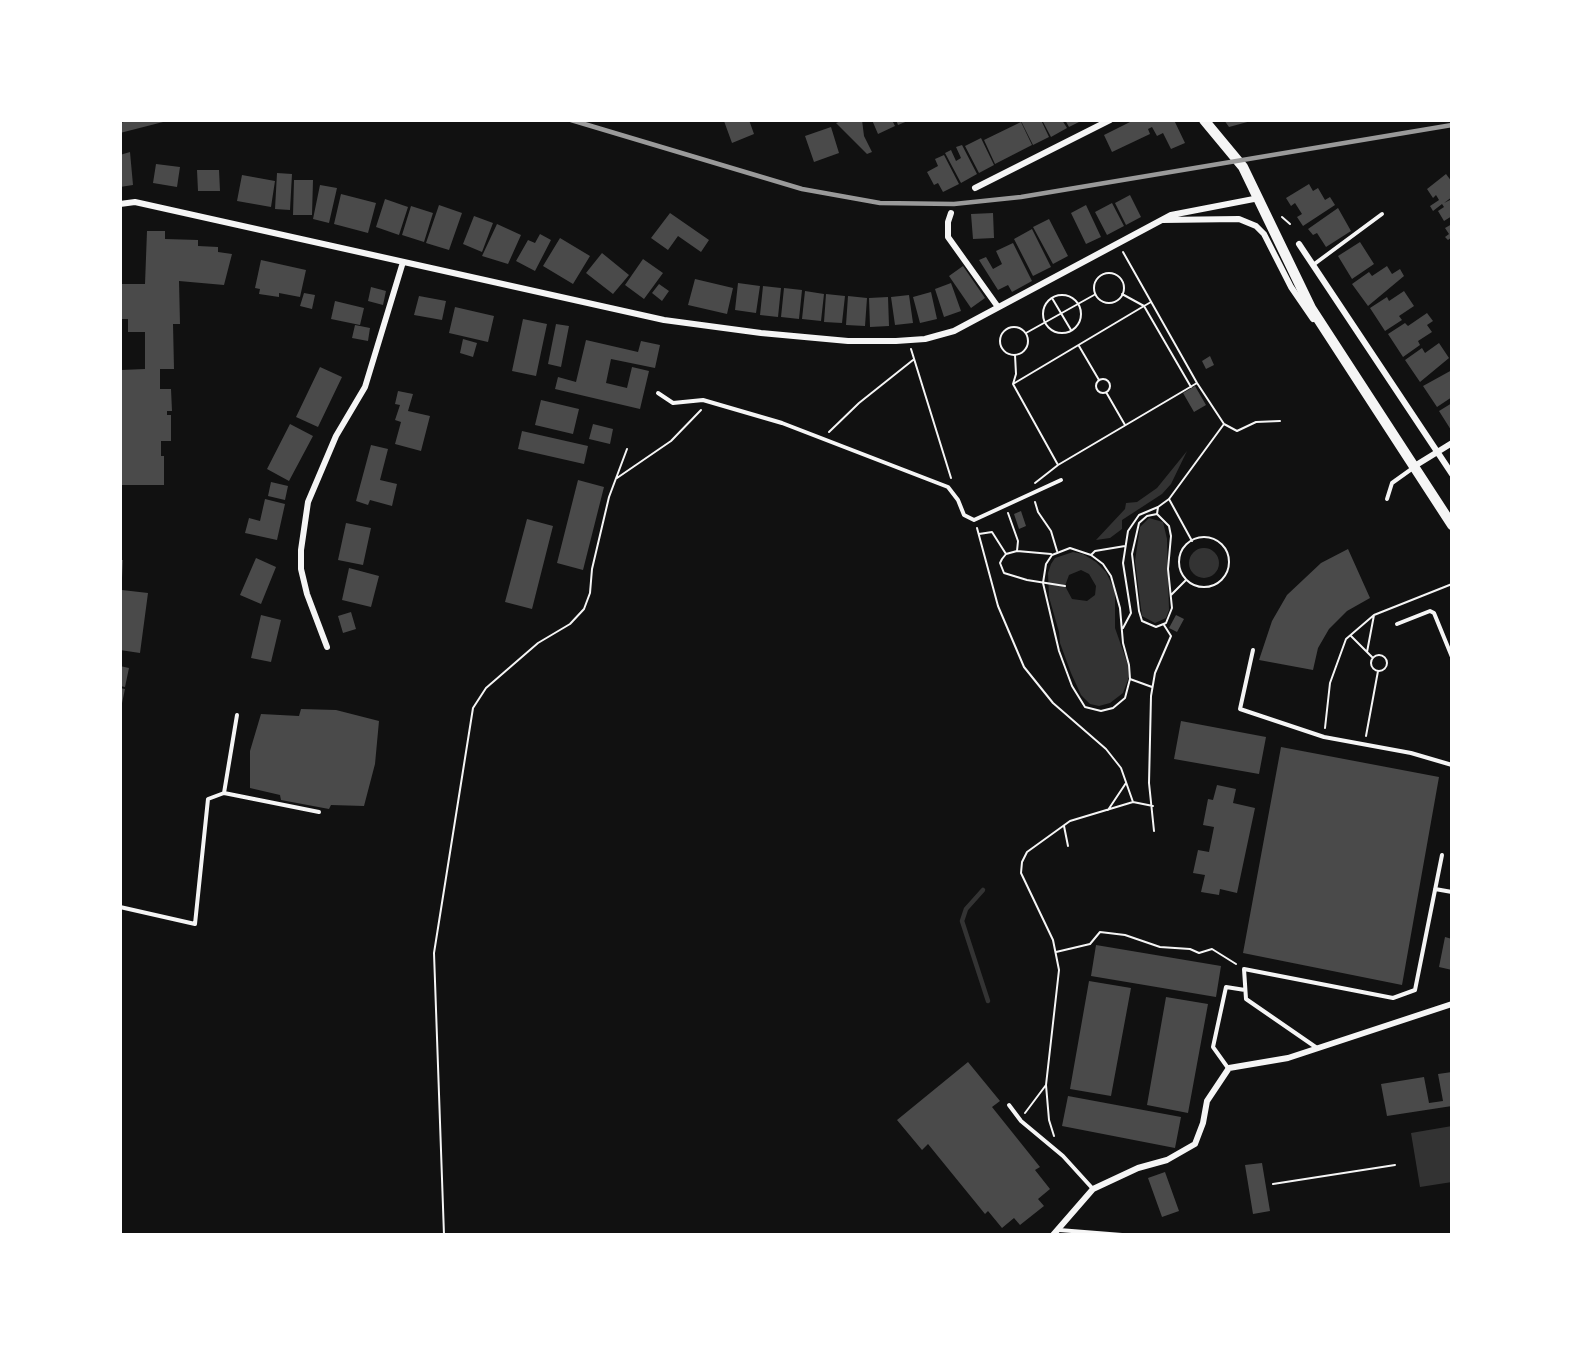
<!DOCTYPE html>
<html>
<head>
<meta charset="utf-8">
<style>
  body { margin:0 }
  #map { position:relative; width:1572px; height:1355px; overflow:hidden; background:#111; font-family:Arial,sans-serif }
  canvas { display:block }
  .frame { position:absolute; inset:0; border:122px solid #fff; pointer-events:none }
</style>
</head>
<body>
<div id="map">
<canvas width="1572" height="1355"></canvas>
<div class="frame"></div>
</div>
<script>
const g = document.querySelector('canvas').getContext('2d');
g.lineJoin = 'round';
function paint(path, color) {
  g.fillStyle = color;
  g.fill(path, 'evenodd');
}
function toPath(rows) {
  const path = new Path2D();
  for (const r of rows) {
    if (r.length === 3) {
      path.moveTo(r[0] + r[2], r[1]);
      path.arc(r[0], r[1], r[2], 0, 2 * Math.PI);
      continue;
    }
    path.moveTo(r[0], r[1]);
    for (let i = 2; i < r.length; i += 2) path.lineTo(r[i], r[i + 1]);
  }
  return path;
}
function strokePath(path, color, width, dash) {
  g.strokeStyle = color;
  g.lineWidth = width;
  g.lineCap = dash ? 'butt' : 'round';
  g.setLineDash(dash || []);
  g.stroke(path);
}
paint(toPath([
  [1187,451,1171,484,1162,494,1122,520,1122,529,1110,538,1096,540,1125,509,1126,503,1137,502,1157,488],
  [1149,518,1163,522,1167,539,1169,610,1166,618,1155,623,1142,616,1135,561,1140,527],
  [1204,563,15],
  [1073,552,1083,554,1096,562,1106,572,1115,591,1115,628,1128,665,1129,677,1123,693,1110,703,1099,706,1090,704,1081,695,1071,673,1060,643,1059,632,1049,597,1048,573,1051,564,1055,558],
  [1081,570,1089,574,1096,586,1095,595,1087,601,1072,599,1065,586,1069,575],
  [1452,1126,1452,1182,1420,1187,1411,1133]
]), '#333');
strokePath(toPath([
  [983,890,966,909,962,921,988,1001]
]), '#333', 4.5);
paint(toPath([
  [132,120,167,120,167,121,120,133,120,123],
  [727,120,749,120,754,134,732,143,724,121],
  [844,120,862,120,864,136,872,152,867,154,836,123],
  [872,120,892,120,895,126,878,134],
  [896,120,910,120,898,125],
  [1041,120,1049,137,1033,145,1021,121],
  [1042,120,1062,120,1067,128,1051,137],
  [1065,120,1083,120,1069,127],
  [1134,120,1174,120,1185,143,1171,149,1163,133,1157,136,1152,127,1148,129,1150,134,1112,152,1104,135],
  [1224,120,1251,120,1251,121,1229,127],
  [1021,122,1032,145,995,164,984,140],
  [831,127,839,153,814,162,805,136],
  [981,138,994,165,979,173,965,146],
  [962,145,977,174,961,183,945,153,951,150,956,161,961,158,956,147],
  [130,152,133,185,120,187,120,155],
  [944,155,959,184,943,192,938,183,934,185,927,172,938,166,935,159],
  [156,164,180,167,177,187,153,183],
  [197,170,219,170,220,191,198,191],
  [277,173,292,174,290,210,275,209],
  [1446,174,1452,182,1452,197,1444,203,1452,199,1452,216,1444,221,1438,211,1444,207,1442,204,1433,211,1430,206,1439,200,1436,195,1433,198,1427,189],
  [242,175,275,181,271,207,237,201],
  [294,180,313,180,312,215,293,215],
  [1309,184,1313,191,1318,188,1325,200,1330,197,1335,205,1303,226,1297,217,1302,214,1295,203,1291,206,1286,198],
  [320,185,337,188,329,223,313,219],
  [341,194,376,203,368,233,334,224],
  [1130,195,1141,217,1126,225,1115,203],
  [385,199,408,207,399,235,376,227],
  [1112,203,1124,226,1107,235,1095,212],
  [439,205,462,213,449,250,426,243],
  [1086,205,1101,237,1086,244,1071,213],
  [411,206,433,213,424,242,402,235],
  [1338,208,1351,231,1326,247,1317,233,1313,235,1308,229],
  [670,213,709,240,701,252,678,236,668,250,651,238],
  [993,213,994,238,973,239,971,214],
  [474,216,493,223,482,252,463,244],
  [1049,219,1068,256,1053,264,1033,227],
  [497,224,521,235,508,264,482,256],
  [1452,224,1452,237,1448,240,1445,237,1449,234,1445,228],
  [1032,229,1051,267,1033,276,1014,239],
  [147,231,165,231,165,239,198,240,198,246,218,247,218,252,232,254,224,285,179,281,180,324,173,324,174,369,160,369,160,389,171,389,172,411,167,411,167,415,171,415,171,441,161,441,161,456,164,456,164,485,120,485,121,370,145,369,145,332,128,332,128,319,120,319,120,284,145,284],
  [540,234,551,240,535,271,516,261,528,240,535,243],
  [560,238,590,256,573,284,543,266],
  [1360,242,1374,264,1352,279,1338,256],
  [1013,243,1032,281,1012,292,1008,285,998,290,979,260,986,257,993,269,1002,264,996,251],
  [602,253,629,275,613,294,586,273],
  [643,259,663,273,644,299,625,285],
  [261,260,306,270,300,297,279,293,279,297,259,294,260,289,255,288],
  [963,266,985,298,971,308,949,276],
  [1387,266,1392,274,1400,269,1404,276,1368,306,1352,284,1369,272,1372,276],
  [695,279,733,288,727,314,688,305],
  [738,283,760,286,756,313,735,310],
  [951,283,961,311,944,317,935,289],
  [659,284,669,291,662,301,652,293],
  [763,286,781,288,778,317,760,315],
  [371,287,386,291,383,305,368,301],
  [784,288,802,290,799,319,781,317],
  [805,291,824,294,821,321,802,319],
  [1404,291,1414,306,1399,316,1402,320,1385,331,1370,308,1387,297,1389,301],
  [931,292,937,319,920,323,913,297],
  [304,293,315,295,312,309,300,306],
  [826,294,845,296,842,323,824,322],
  [909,295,913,323,895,325,891,297],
  [419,296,446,301,442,320,414,315],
  [848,296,867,298,865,326,846,325],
  [888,297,889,326,870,327,869,298],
  [335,301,364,308,360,325,331,319],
  [455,307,494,316,488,342,449,333],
  [1427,313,1433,321,1427,325,1432,332,1418,341,1420,345,1403,357,1388,334,1405,323,1408,326],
  [523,319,547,324,536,376,512,371],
  [556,324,569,326,561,367,548,364],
  [355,325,370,328,368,341,352,338],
  [463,339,477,343,473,357,460,353],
  [586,340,638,352,641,341,660,345,655,368,611,359,606,383,627,388,632,367,649,371,640,409,555,389,558,377,576,382],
  [1439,343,1449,358,1420,382,1405,360,1422,348,1425,353],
  [1210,356,1214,365,1206,369,1202,361],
  [320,367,342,377,318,427,296,417],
  [1452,370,1452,397,1437,407,1423,386],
  [1195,386,1206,405,1194,412,1183,393],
  [398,391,413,394,408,411,430,416,421,451,395,444,401,422,395,420,400,405,395,404],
  [541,400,579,409,573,434,535,425],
  [1452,403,1452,429,1451,430,1439,411],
  [290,424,313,436,289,481,267,469],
  [593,424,613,429,610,444,589,439],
  [522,431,588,446,584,464,518,449],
  [371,445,388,449,380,480,397,484,392,506,370,500,368,505,356,501],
  [578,480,604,487,583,570,557,563],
  [271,482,288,486,285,500,268,496],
  [265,499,285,504,277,540,245,533,249,518,260,521],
  [1021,511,1026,526,1019,529,1014,514],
  [527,519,553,526,532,609,505,602],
  [346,523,371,528,363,565,338,560],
  [1348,549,1370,598,1347,611,1329,629,1318,648,1313,670,1259,660,1272,621,1287,595,1321,563],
  [256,558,276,567,261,604,240,595],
  [120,560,123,560,122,578,120,578],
  [349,568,379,576,371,607,342,600],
  [122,590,148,593,140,653,120,650],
  [351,612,356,629,343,633,338,616],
  [261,615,281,620,271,662,251,658],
  [1176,615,1184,619,1177,632,1169,628],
  [120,666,129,668,125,687,120,686],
  [120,688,125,689,121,708,120,707],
  [301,709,336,710,379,721,375,764,364,806,331,805,329,809,281,800,280,795,250,788,250,751,261,714,299,716],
  [1181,721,1266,737,1259,774,1174,759],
  [1281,747,1439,777,1402,985,1243,953],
  [1217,785,1236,789,1233,803,1255,808,1237,893,1220,889,1219,895,1201,892,1205,875,1193,873,1198,850,1209,852,1214,827,1203,825,1208,799,1213,800],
  [1445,937,1452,939,1452,970,1439,967],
  [1096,945,1221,966,1216,997,1091,976],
  [1089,981,1131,988,1111,1096,1070,1089],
  [1166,997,1208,1004,1188,1113,1147,1105],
  [968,1062,1000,1101,992,1107,1040,1167,1035,1170,1050,1189,1038,1199,1044,1206,1020,1225,1014,1218,1002,1228,988,1211,985,1214,928,1144,922,1150,897,1120],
  [1452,1072,1452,1106,1387,1116,1381,1084,1424,1077,1429,1103,1443,1101,1438,1074],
  [1068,1096,1181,1117,1175,1148,1062,1126],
  [1262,1163,1270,1211,1253,1214,1245,1165],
  [1165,1172,1179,1211,1162,1217,1148,1178]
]), '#4a4a4a');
strokePath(toPath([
  [1282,217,1290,224],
  [1123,252,1197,383],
  [1109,288,15],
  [1122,294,1144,306,1151,302],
  [1062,314,19],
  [1052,298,1071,330],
  [1014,341,14],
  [1026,333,1094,295],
  [1079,346,1099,380],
  [911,349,951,478],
  [1103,386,7],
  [1013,384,1016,374,1015,355],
  [1106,392,1125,425],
  [1224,424,1237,431,1256,422,1280,421],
  [829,432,859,403,913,360],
  [1058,465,1013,384,1144,306,1191,387],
  [617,478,671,441,701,410],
  [1035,483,1058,465,1197,383,1224,424,1169,499,1158,507,1157,514],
  [1169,499,1192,541],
  [1035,502,1038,512,1051,531,1057,551],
  [1008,513,1018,541,1017,551,1051,554],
  [1157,514,1169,526,1171,536,1168,569,1172,608,1166,623,1156,627,1142,621,1139,611,1132,554,1139,523,1147,516,1157,514],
  [977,528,998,606,1024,667,1053,703,1106,749,1121,768,1133,802],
  [979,534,992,532,1006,554],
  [1204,562,25],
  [1070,548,1091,555,1103,564,1111,576,1120,608,1123,643,1129,665,1130,679,1125,698,1113,708,1101,711,1085,707,1072,686,1059,651,1043,583,1046,564,1052,555,1070,548],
  [1017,551,1006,554,1002,559,1000,563,1004,573,1027,580,1065,586],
  [1091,555,1095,551,1125,546],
  [1171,595,1186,580],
  [1123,628,1131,613,1123,563,1128,531,1139,515,1158,507],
  [1351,636,1367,652],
  [1379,663,8],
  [1372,657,1367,652,1374,615],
  [1130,679,1152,687],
  [1325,728,1330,683,1346,639,1374,615,1452,584],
  [1366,736,1378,671],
  [1108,810,1126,783],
  [1064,826,1068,846],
  [1154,831,1149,783,1151,696,1155,673,1171,636,1164,625],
  [1056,952,1090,944,1100,932,1125,935,1160,947,1190,949,1199,953,1212,949,1236,964],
  [1046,1085,1049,1120,1054,1136],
  [1025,1113,1046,1085,1059,970,1053,940,1021,873,1022,862,1027,852,1070,821,1133,802,1153,806],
  [1273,1184,1395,1165],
  [444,1235,434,953,473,708,486,688,538,643,570,624,584,609,590,593,592,569,609,497,627,449]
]), '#f5f5f5', 2);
strokePath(toPath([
  [1313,265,1382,214],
  [658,393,673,403,703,400,782,423,948,487,958,500,964,515,974,520,1061,480],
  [1387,499,1392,483,1413,468],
  [1397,624,1430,611,1434,613,1452,657],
  [1253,650,1240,709,1324,737,1411,753,1452,765],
  [224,793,237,715],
  [1435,889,1452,892],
  [120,907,195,924,208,799,224,793,319,812],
  [1317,1048,1246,999,1244,969,1393,998,1415,990,1442,855],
  [1228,1068,1213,1047,1226,987,1245,990],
  [1009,1105,1021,1121,1063,1156,1093,1189],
  [1059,1230,1122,1235]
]), '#f5f5f5', 4);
strokePath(toPath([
  [975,188,1110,120],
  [120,204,135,202,664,320,761,333,848,341,896,341,925,339,954,331,1171,215,1259,198],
  [951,213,948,222,948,237,998,307],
  [1162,220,1239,219,1256,226,1264,234,1291,287,1313,319],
  [1299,244,1452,474],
  [1413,467,1452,443],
  [327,647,307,594,301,569,301,550,308,502,336,436,365,387,403,262],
  [1053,1235,1093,1189,1138,1168,1167,1160,1195,1144,1203,1123,1207,1101,1229,1068,1288,1058,1452,1004]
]), '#f5f5f5', 6);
strokePath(toPath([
  [1204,120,1243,167,1311,308,1452,525]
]), '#f5f5f5', 10);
strokePath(toPath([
  [571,120,802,189,880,203,954,204,1021,197,1452,125]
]), '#9a9a9a', 4.5);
</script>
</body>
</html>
